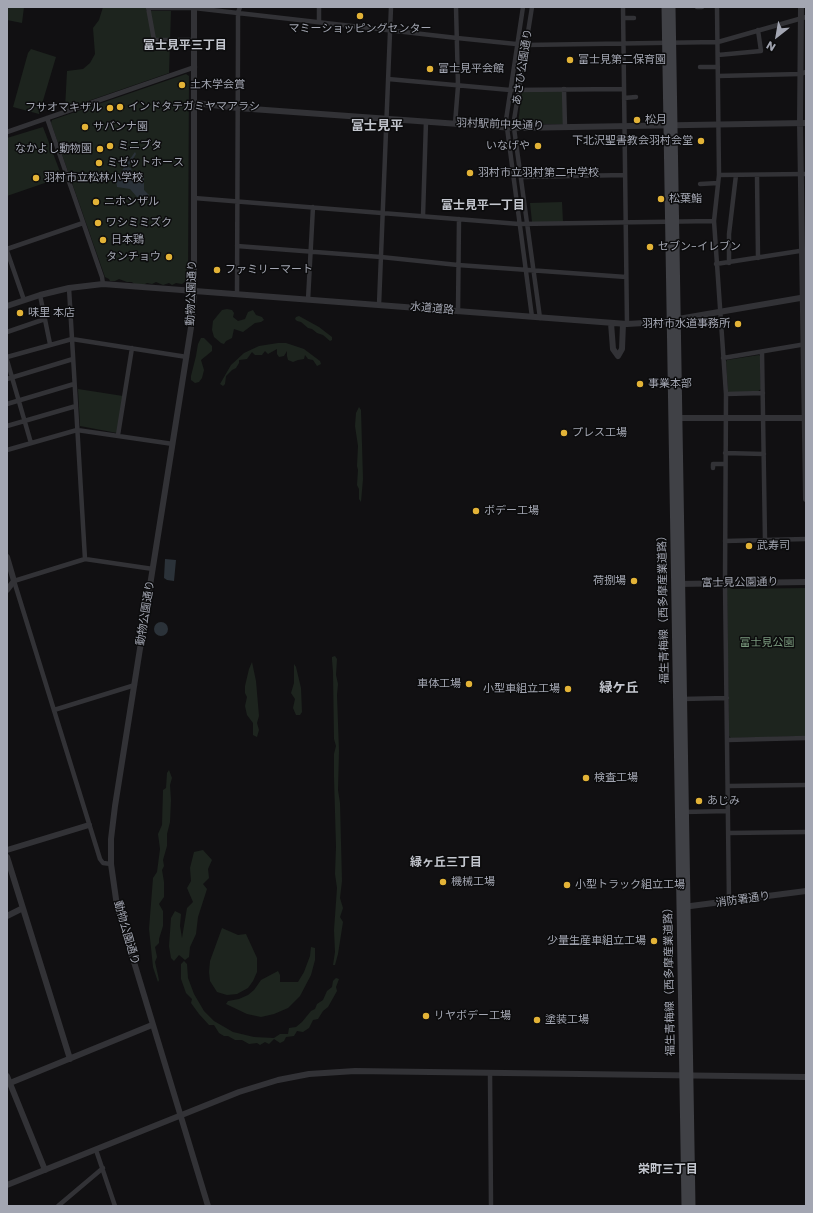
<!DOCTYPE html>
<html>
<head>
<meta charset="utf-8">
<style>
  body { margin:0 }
  #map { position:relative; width:813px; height:1213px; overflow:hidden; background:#111012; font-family:Poppins,sans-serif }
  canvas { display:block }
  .frame { position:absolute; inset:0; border:8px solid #a3a6b2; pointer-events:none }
  .north { position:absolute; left:757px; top:16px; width:40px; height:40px; -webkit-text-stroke:3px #0c0c0d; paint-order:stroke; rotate:211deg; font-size:11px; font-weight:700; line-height:16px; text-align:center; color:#a3a6b2 }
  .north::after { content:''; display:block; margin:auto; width:14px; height:18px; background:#a3a6b2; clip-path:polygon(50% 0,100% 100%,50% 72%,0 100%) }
</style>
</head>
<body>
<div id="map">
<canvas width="813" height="1213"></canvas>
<div class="frame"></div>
<div class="north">N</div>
</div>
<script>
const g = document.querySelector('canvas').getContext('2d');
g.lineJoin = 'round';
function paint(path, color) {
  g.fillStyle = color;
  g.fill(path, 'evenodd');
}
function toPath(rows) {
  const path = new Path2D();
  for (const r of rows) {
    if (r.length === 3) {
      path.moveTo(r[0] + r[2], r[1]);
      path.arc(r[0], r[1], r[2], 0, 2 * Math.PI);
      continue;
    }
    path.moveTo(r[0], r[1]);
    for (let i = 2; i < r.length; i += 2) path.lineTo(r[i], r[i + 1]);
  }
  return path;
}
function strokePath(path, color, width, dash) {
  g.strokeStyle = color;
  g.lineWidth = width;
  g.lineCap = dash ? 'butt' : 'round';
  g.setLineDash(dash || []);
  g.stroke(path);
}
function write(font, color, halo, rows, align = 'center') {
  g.font = font + ' Poppins,"Noto Sans JP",sans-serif';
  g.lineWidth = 3;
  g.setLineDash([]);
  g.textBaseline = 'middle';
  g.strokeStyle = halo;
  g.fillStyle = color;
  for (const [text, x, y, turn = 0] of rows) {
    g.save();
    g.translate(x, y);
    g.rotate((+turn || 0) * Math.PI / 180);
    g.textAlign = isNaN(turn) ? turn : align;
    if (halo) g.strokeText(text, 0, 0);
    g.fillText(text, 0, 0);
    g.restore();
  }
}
paint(toPath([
  [7,7,24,7,22,23,7,20],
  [103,7,146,7,146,11,171,11,169,73,65,109,67,71,83,69,90,63,95,54,93,28,99,20],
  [31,49,56,57,39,114,13,107,28,53],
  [186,74,189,76,188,279,182,284,176,283,172,285,169,283,163,285,156,282,152,284,147,283,143,285,134,284,132,282,127,282,119,279,115,281,110,281,109,279,105,277,51,123,52,120],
  [522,90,563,91,563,124,518,124],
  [43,127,62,177,7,196,7,138],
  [562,202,563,222,532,222,530,203],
  [227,309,232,310,234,313,233,317,238,321,245,319,248,312,253,310,256,315,262,317,264,320,261,322,255,323,243,332,234,329,232,338,226,341,224,344,221,343,214,337,212,330,213,321,222,310],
  [299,316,319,327,332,337,332,340,330,341,323,335,317,333,312,329,308,328,301,322,297,321,295,319,296,317],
  [201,338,204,338,212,346,212,351,201,360,204,370,202,378,199,382,195,383,191,380,191,376,196,356,198,344],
  [278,343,286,343,304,349,320,361,321,364,317,366,313,360,308,359,305,355,304,359,298,360,293,362,288,360,287,356,287,351,284,356,279,357,277,354,277,349,268,354,265,351,262,355,255,355,252,352,247,359,239,360,239,363,236,368,232,370,226,376,225,384,223,386,220,384,231,365,244,353,259,346],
  [759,355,760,356,761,389,757,392,729,393,728,391,726,362,727,360],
  [78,389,123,396,117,433,80,426],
  [359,407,361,410,363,479,361,502,359,499,359,489,357,485,358,470,357,466,358,446,355,426,356,413],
  [728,588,731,588,732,589,806,588,806,736,731,738,729,736,727,589],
  [335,656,337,659,336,675,338,684,337,695,339,751,338,790,340,803,342,881,340,898,343,908,340,917,343,922,338,954,335,965,333,965,335,952,334,930,337,888,335,874,336,847,334,777,334,754,336,746,334,739,333,672,332,660,332,657],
  [252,662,256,681,259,716,257,723,259,730,257,737,253,735,253,723,247,715,245,706,247,697,245,693,245,686,249,669],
  [294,664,296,667,301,688,302,712,300,715,296,715,293,708,295,699,291,693,294,683],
  [169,770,172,778,170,785,171,800,170,822,167,834,167,846,163,860,164,866,162,870,164,882,164,897,159,904,163,911,163,926,159,939,159,943,155,947,157,957,155,962,159,980,158,982,153,967,149,929,153,878,157,872,160,849,158,834,162,825,163,790,166,788,167,773],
  [203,850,212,860,208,869,209,878,203,884,207,889,198,917,196,934,190,947,189,957,185,960,179,955,174,961,171,958,169,946,171,918,175,911,181,914,180,926,182,938,187,908,193,902,187,888,191,881,190,868,194,852],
  [222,928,238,935,246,934,257,958,257,972,253,981,248,988,237,994,227,995,217,992,210,981,209,972,210,961],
  [311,947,315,948,315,960,311,975,300,996,288,1008,274,1014,261,1017,247,1014,226,1004,228,1001,239,999,248,995,254,990,261,980,278,971,280,975,280,982,298,982,304,972,310,956],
  [184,961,187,964,188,978,194,994,204,1011,214,1021,233,1032,254,1037,274,1038,280,1034,288,1034,289,1028,296,1027,302,1022,311,1011,315,1009,317,1004,323,1000,327,991,332,987,333,981,336,978,339,979,336,987,337,991,328,1007,323,1011,318,1019,313,1020,309,1028,303,1032,297,1031,294,1036,286,1037,284,1041,280,1043,274,1039,269,1044,265,1042,260,1045,257,1043,249,1044,242,1040,235,1040,228,1036,224,1036,219,1033,214,1025,209,1025,199,1014,191,1003,192,999,186,993,181,979,181,964]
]), '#1d241e');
paint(toPath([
  [135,152,136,154,128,167,131,168,132,172,143,175,144,178,144,190,149,195,147,197,137,197,130,189,117,187,116,180,118,176],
  [165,559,176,560,174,581,167,580,164,578],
  [161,629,7]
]), '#2b3239');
strokePath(toPath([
  [148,7,154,40,194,40],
  [523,7,506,120,532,317],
  [532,7,514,120,514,128,540,318],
  [623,7,627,324],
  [697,7,702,7],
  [717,7,719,175,714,221,726,394,725,583,729,902],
  [148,8,194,8,457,38,526,45,718,42,806,17],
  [623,18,634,18],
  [319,21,319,7],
  [718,55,761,51,758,30],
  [700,67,718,67],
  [718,76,800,74,806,72],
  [388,79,510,90,624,89],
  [564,89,565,127],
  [624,98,636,97],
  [47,118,102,277,103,284],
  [455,124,458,86,456,7],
  [7,132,195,67],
  [719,175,806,174],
  [757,175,758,258],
  [522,177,625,175],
  [700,184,718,183],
  [194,198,519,224,714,221],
  [423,216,426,121],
  [237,246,381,257,458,265,626,277],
  [7,249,83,223],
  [7,251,24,300],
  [729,263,729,234,736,175],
  [716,264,806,250],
  [69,288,85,559],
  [237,294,238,38,238,13,240,7],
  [40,295,50,344],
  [308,300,313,207],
  [379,305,391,7],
  [458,312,459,219],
  [7,332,45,319],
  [762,352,765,540],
  [7,357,72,339,187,357],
  [723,358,806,344],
  [7,360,31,443],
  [7,379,73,359],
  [726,394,763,393],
  [7,404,74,384],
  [7,426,76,406],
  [118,435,132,348],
  [7,450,77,430,173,444],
  [725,453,764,454],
  [713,468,713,464,725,464],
  [725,541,806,539],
  [682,699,727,698],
  [54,710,135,685],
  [727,740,806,738],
  [728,786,806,785],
  [684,812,728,811],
  [729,833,806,832],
  [111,864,103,863,100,859,14,581,85,559,153,569],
  [490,1073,491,1206],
  [96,1150,115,1206],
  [58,1206,103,1168]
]), '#323236', 4.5);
strokePath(toPath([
  [194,7,194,291,192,321,115,806,111,839,111,864,117,906,208,1206],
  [801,7,800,123,806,499],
  [195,103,238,108,514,128,806,123],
  [7,306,40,295,69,288,103,284,627,324,661,322,806,297],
  [611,323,613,349,618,356,622,349,623,324],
  [676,418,806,418],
  [7,557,14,581,7,590],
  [678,584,806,582],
  [7,850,89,825],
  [7,857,70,1059],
  [683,907,806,891],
  [7,916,23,908],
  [7,1076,45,1170],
  [10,1083,152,1025],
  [7,1185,239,1092,278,1080,309,1074,355,1071,806,1077]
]), '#323236', 6);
strokePath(toPath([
  [665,7,685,1206],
  [672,7,692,1206]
]), '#404146', 7);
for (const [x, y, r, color] of [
  [360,16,4,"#e3b337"],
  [570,60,4,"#e3b337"],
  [430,69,4,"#e3b337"],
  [182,85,4,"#e3b337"],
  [120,107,4,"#e3b337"],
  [110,108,4,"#e3b337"],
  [637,120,4,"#e3b337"],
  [85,127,4,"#e3b337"],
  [701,141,4,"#e3b337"],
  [110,146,4,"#e3b337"],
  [538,146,4,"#e3b337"],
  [100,149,4,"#e3b337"],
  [99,163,4,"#e3b337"],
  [470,173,4,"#e3b337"],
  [36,178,4,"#e3b337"],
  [661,199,4,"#e3b337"],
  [96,202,4,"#e3b337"],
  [98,223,4,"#e3b337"],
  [103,240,4,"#e3b337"],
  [650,247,4,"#e3b337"],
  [169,257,4,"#e3b337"],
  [217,270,4,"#e3b337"],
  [20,313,4,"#e3b337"],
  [738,324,4,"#e3b337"],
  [640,384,4,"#e3b337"],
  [564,433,4,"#e3b337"],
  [476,511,4,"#e3b337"],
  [749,546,4,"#e3b337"],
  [634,581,4,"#e3b337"],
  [469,684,4,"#e3b337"],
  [568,689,4,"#e3b337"],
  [586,778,4,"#e3b337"],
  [699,801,4,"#e3b337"],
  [443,882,4,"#e3b337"],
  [567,885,4,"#e3b337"],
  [654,941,4,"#e3b337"],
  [426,1016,4,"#e3b337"],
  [537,1020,4,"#e3b337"]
]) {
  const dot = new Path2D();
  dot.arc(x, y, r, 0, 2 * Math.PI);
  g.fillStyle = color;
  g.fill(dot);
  strokePath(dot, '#0c0c0d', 1.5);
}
write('11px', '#a3a6b2', '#0c0c0d', [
  ["マミーショッピングセンター",360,29,"center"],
  ["富士見第二保育園",578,60],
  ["富士見平会館",438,69],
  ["土木学会賞",190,85],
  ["インドタテガミヤマアラシ",128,107],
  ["フサオマキザル",102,108,"right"],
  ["松月",645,120],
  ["サバンナ園",93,127],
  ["下北沢聖書教会羽村会堂",693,141,"right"],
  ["ミニブタ",118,146],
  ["いなげや",530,146,"right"],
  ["なかよし動物園",92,149,"right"],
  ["ミゼットホース",107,163],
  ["羽村市立羽村第二中学校",478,173],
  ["羽村市立松林小学校",44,178],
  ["松葉鮨",669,199],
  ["ニホンザル",104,202],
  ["ワシミミズク",106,223],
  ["日本鶏",111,240],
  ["セブン-イレブン",658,247],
  ["タンチョウ",161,257,"right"],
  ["ファミリーマート",225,270],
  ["味里 本店",28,313],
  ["羽村市水道事務所",730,324,"right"],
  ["事業本部",648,384],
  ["プレス工場",572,433],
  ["ボデー工場",484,511],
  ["武寿司",757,546],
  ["荷捌場",626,581,"right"],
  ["車体工場",461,684,"right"],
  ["小型車組立工場",560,689,"right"],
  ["検査工場",594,778],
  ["あじみ",707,801],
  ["機械工場",451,882],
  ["小型トラック組立工場",575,885],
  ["少量生産車組立工場",646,941,"right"],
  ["リヤボデー工場",434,1016],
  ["塗装工場",545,1020]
], 'left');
write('11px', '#a3a6b2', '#0c0c0d', [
  ["あさひ公園通り",523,67,-81],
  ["羽村駅前中央通り",500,125,2],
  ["動物公園通り",192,293,-88],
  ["水道道路",432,309,5],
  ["富士見公園通り",740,583,-1],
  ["福生青梅線（西多摩産業道路）",664,607,-91],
  ["動物公園通り",146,613,-81],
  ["消防署通り",743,900,-8],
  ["動物公園通り",126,933,74],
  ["福生青梅線（西多摩産業道路）",670,979,-91]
]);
write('11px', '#7b9b7f', '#0c0c0d', [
  ["富士見公園",767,643]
]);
write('bold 12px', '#c3c6ce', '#0c0c0d', [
  ["富士見平三丁目",185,46],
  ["富士見平一丁目",483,206],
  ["緑ヶ丘三丁目",446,863],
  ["栄町三丁目",668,1170]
]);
write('bold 13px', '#c3c6ce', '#0c0c0d', [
  ["富士見平",377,127],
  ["緑ケ丘",619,689]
]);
</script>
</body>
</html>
